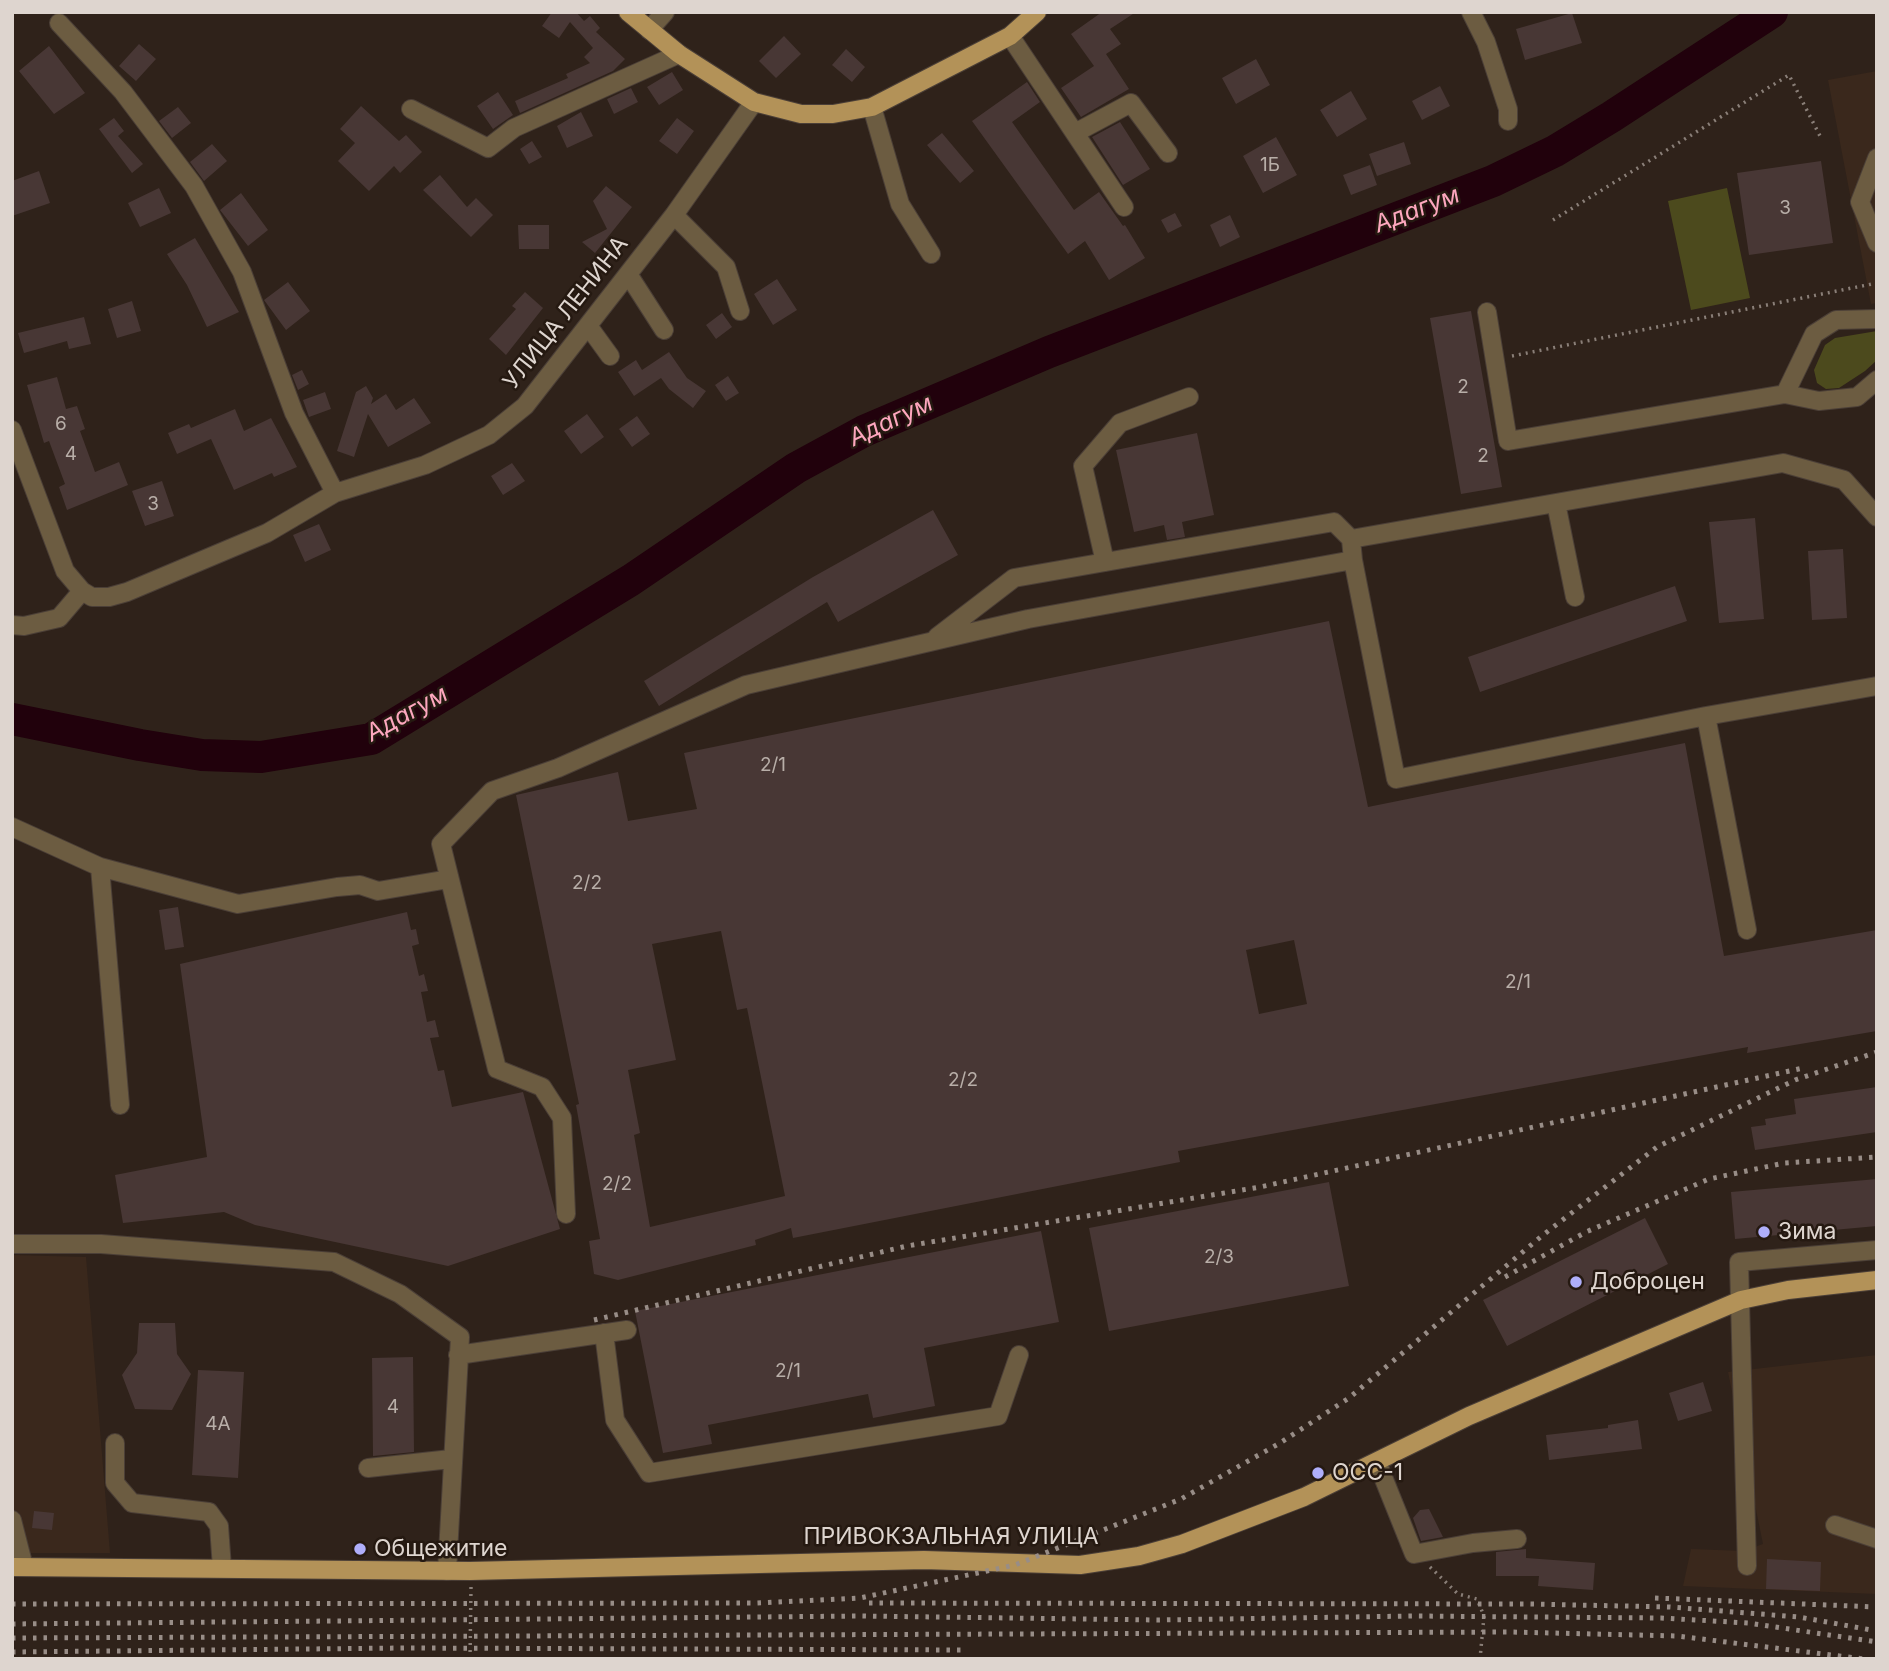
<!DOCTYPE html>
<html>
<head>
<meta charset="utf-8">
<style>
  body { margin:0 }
  #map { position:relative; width:1889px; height:1671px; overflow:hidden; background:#2f221a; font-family:Inter,sans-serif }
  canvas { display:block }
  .frame { position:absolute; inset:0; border:14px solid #ded5cf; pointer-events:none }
</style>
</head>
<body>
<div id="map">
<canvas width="1889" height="1671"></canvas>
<div class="frame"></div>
</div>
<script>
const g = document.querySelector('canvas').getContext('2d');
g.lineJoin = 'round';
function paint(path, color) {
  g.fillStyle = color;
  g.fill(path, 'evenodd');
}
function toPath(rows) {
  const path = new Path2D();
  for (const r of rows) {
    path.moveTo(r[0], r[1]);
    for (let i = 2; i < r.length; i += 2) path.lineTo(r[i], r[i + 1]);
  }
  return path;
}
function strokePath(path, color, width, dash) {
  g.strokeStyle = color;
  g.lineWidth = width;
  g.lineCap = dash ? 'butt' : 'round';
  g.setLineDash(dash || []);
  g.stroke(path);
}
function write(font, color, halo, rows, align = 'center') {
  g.font = font + ' Inter,sans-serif';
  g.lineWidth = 5;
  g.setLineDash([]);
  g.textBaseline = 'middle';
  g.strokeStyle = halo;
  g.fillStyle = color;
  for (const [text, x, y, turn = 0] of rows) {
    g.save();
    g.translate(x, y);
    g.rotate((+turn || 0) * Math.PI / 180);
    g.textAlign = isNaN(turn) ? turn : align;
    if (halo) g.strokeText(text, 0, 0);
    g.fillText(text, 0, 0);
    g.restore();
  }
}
paint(toPath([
  [1877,71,1877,303,1871,304,1828,80],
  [12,1255,86,1257,110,1553,12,1553],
  [1877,1355,1877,1594,1683,1586,1691,1549,1743,1551,1763,1544,1728,1372]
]), '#3a281c');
paint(toPath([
  [1727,188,1750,298,1691,310,1668,201],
  [1877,331,1877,360,1865,371,1839,388,1826,389,1817,383,1814,370,1825,345,1835,338]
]), '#4c4a1d');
strokePath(toPath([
  [12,719,140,745,202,755,261,757,371,739,631,580,796,468,864,431,1049,352,1493,181,1555,151,1611,117,1772,12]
]), '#21010c', 32);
paint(toPath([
  [552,12,576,12,584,21,590,16,600,28,596,32,625,59,613,71,520,113,515,101,568,78,566,74,590,63,584,57,593,48,570,22,559,38,542,26],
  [1102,12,1136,12,1110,29,1121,44,1106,54,1129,89,1081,117,1061,88,1094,66,1071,34],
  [1572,13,1582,43,1525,60,1516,29],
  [784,36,801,54,776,78,759,61],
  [139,44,156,59,136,81,119,66],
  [49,46,85,93,54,114,19,71],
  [846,49,865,67,852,82,832,65],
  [1256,59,1270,85,1236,104,1222,78],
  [672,72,683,90,659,105,647,87],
  [1027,82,1040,102,1012,122,1074,210,1099,192,1123,226,1125,225,1145,258,1109,280,1085,241,1068,254,972,121],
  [1440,86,1450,106,1422,120,1412,101],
  [631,88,638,102,614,114,607,99],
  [1351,91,1367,119,1337,137,1320,110],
  [498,92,513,115,493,129,477,106],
  [361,106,399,141,406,135,422,152,400,173,394,166,369,191,338,161,355,143,340,129],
  [178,107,191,123,172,138,159,121],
  [581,112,593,136,567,148,557,126],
  [114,118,124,131,118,136,143,164,132,173,99,129],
  [677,118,694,131,677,154,659,141],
  [1120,122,1150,169,1123,185,1092,137],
  [942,133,974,171,960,183,927,145],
  [1276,137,1297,175,1263,193,1243,156],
  [532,141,542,157,529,164,520,149],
  [1404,142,1411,164,1377,176,1369,154],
  [212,144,227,161,204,181,190,162],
  [1821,161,1833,243,1749,255,1737,173],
  [1370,165,1377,185,1351,195,1343,175],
  [39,171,50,203,12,216,12,181],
  [440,175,467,207,476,198,493,215,471,237,423,190],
  [606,186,632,207,595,253,582,242,607,229,593,201],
  [159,188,171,213,140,227,128,203],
  [241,193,268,230,248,246,220,210],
  [1175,213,1182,226,1168,233,1161,220],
  [1230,215,1240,237,1220,247,1210,225],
  [518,225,549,225,549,249,519,249],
  [195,238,239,312,207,327,187,285,167,254],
  [777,279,797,310,773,325,754,294],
  [288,282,310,311,286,330,264,300],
  [525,292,543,308,506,355,489,339,516,309,512,306],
  [132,301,141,331,117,338,108,309],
  [1471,311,1502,487,1461,494,1430,318],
  [722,313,732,327,716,339,706,325],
  [84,317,91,344,69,349,67,341,24,353,18,333],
  [669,352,687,378,706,391,693,408,669,389,661,378,634,396,618,372,636,360,642,370],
  [302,370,309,384,298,390,292,375],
  [728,376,739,393,726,401,715,385],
  [57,377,66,409,77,406,85,429,80,431,95,472,119,462,128,485,67,510,59,487,65,484,49,441,44,443,27,385],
  [366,386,373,398,371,404,386,394,396,410,414,398,431,423,388,447,368,414,354,457,337,451,356,392],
  [325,392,331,409,309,417,303,400],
  [235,409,244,431,271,418,297,467,274,477,272,473,234,490,211,439,177,454,168,433,189,424,191,428],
  [587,414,604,437,581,454,564,431],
  [637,416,650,434,632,447,619,429],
  [1197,433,1214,515,1182,522,1185,537,1167,540,1164,525,1134,532,1116,450],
  [512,463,525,481,503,495,491,476],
  [162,481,174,516,145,526,132,491],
  [933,510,958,555,838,622,827,602,659,706,644,681,813,577],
  [1755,518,1764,619,1719,623,1709,522],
  [319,524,331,550,305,562,293,535],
  [1843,549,1847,618,1812,620,1808,551],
  [1675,586,1687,621,1480,692,1468,657],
  [1329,621,1368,807,1685,743,1724,956,1877,930,1877,1031,1747,1053,1748,1047,1178,1151,1180,1162,793,1238,791,1228,755,1240,756,1245,618,1280,594,1274,589,1241,600,1239,576,1105,579,1104,516,795,618,772,628,821,697,809,684,753],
  [721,931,737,1010,747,1008,785,1196,650,1227,634,1135,640,1133,628,1070,676,1060,652,944],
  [1294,940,1307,1004,1259,1014,1246,950],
  [178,907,184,947,165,950,159,910],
  [407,912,411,930,416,929,419,944,412,946,419,976,424,974,428,991,421,992,427,1022,435,1020,439,1037,430,1038,438,1071,444,1070,452,1107,523,1092,560,1229,448,1266,255,1225,224,1212,123,1223,115,1175,207,1157,180,964],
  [1877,1087,1877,1132,1755,1150,1751,1127,1766,1125,1765,1119,1796,1114,1794,1099],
  [1877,1179,1877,1226,1735,1239,1731,1192],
  [1329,1182,1349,1286,1109,1331,1089,1228],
  [1645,1218,1668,1264,1507,1346,1483,1300],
  [1041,1231,1059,1322,924,1348,935,1406,873,1418,868,1394,708,1425,712,1444,663,1453,635,1311],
  [139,1323,175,1323,177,1354,191,1374,172,1410,135,1409,122,1375,137,1353],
  [413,1357,414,1452,373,1456,372,1358],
  [198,1370,244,1372,238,1478,192,1475],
  [1703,1382,1712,1411,1678,1421,1669,1393],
  [1638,1420,1642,1449,1549,1460,1546,1435,1608,1428,1608,1425],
  [1429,1509,1443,1537,1421,1541,1413,1518,1420,1510],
  [34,1511,54,1513,52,1530,32,1528],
  [1526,1549,1526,1558,1595,1563,1593,1590,1538,1586,1539,1576,1496,1576,1496,1552],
  [1767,1559,1821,1562,1820,1591,1766,1589]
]), '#483735');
const minor = toPath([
  [1471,12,1486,42,1508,109,1508,121],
  [59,23,123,92,194,186,242,272,294,413,335,493],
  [649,30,665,12],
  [1010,36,1124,207],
  [872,107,900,204,931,254],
  [411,109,488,148,514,128,679,54],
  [1075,133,1131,103,1168,153],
  [1877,158,1860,202,1877,243],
  [674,215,726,267,740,311],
  [628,274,664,330],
  [1487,312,1508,441,1785,394,1819,401,1857,397,1877,380],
  [589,327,610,356],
  [1785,394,1814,334,1836,320,1877,319],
  [12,430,65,571,82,591,92,597,109,597,127,592,267,533,335,493,425,465,489,435,525,406,674,215,754,102],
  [1556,503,1575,597],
  [1353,560,1351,539,1783,463,1844,480,1877,517],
  [1105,562,1083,466,1120,423,1189,397],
  [12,625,24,626,59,618,82,591],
  [937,637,1014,578,1334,522,1351,539],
  [1706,716,1877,686],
  [12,827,100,867,238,904,337,887,360,885,378,891,449,879],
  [100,867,120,1105],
  [566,1214,562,1118,542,1087,497,1069,441,844,492,791,558,768,746,685,1028,619,1353,560,1396,779,1706,716,1747,930],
  [12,1244,101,1244,334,1262,400,1294,460,1337,447,1571],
  [604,1333,615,1420,649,1473,998,1416,1019,1355],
  [458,1355,627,1330],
  [115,1443,115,1483,132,1503,209,1512,219,1526,222,1568],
  [1377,1462,1414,1554,1473,1543,1517,1539],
  [368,1468,451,1459],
  [12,1520,24,1567],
  [1835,1525,1877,1539],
  [1747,1566,1739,1262,1877,1250]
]);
const major = toPath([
  [628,12,679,54,754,102,801,114,833,114,872,107,1010,36,1037,12],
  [12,1567,470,1571,924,1560,1080,1565,1139,1556,1182,1544,1304,1497,1469,1416,1741,1300,1788,1290,1877,1280]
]);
strokePath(minor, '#4b3f37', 20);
strokePath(major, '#4b3f37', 20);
strokePath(toPath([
  [1553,220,1789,75,1820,136],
  [1512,356,1877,283],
  [1430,1567,1458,1594,1477,1599,1484,1616,1480,1659],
  [470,1659,471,1587]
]), '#8a7f78', 3.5, [2, 5]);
strokePath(minor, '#6c5c41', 18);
strokePath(major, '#b39258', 18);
strokePath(toPath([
  [1505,1277,1586,1232,1709,1179,1784,1163,1877,1157],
  [594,1320,907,1246,1260,1187,1803,1068],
  [1655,1598,1877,1607],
  [869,1603,1529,1604,1670,1607,1799,1617,1877,1631],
  [12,1604,757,1603,860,1598,1015,1565,1181,1499,1280,1443,1349,1398,1543,1235,1657,1147,1795,1080,1877,1052],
  [12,1624,861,1616,1158,1620,1414,1616,1661,1618,1748,1623,1877,1642],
  [12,1638,1510,1632,1677,1636,1864,1659],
  [12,1652,404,1648,966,1650]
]), '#988d87', 5, [3.5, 7]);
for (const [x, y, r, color] of [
  [1764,1232,7,"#afaefa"],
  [1576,1282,7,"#afaefa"],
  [1318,1473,7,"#afaefa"],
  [360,1549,7,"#afaefa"]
]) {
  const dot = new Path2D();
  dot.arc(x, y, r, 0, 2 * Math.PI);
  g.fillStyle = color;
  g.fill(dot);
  strokePath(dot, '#251911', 2.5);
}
write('19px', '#b8aea8', null, [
  ["1Б",1270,165],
  ["3",1785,208],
  ["2",1463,387],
  ["6",61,424],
  ["4",71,454],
  ["2",1483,456],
  ["3",153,504],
  ["2/1",773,765],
  ["2/2",587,883],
  ["2/1",1518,982],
  ["2/2",963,1080],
  ["2/2",617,1184],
  ["2/3",1219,1257],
  ["2/1",788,1371],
  ["4",393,1407],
  ["4А",218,1424]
]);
write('23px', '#ded5cf', '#251911', [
  ["УЛИЦА ЛЕНИНА",566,313,-52],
  ["ПРИВОКЗАЛЬНАЯ УЛИЦА",951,1537]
]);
write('23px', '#ded5cf', '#251911', [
  ["Зима",1778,1232],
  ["Доброцен",1590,1282],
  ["ОСС-1",1332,1473],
  ["Общежитие",374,1549]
], 'left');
write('italic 24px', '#fda7be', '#251911', [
  ["Адагум",1417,210,-21],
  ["Адагум",891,421,-25],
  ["Адагум",407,714,-29]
]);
</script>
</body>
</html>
